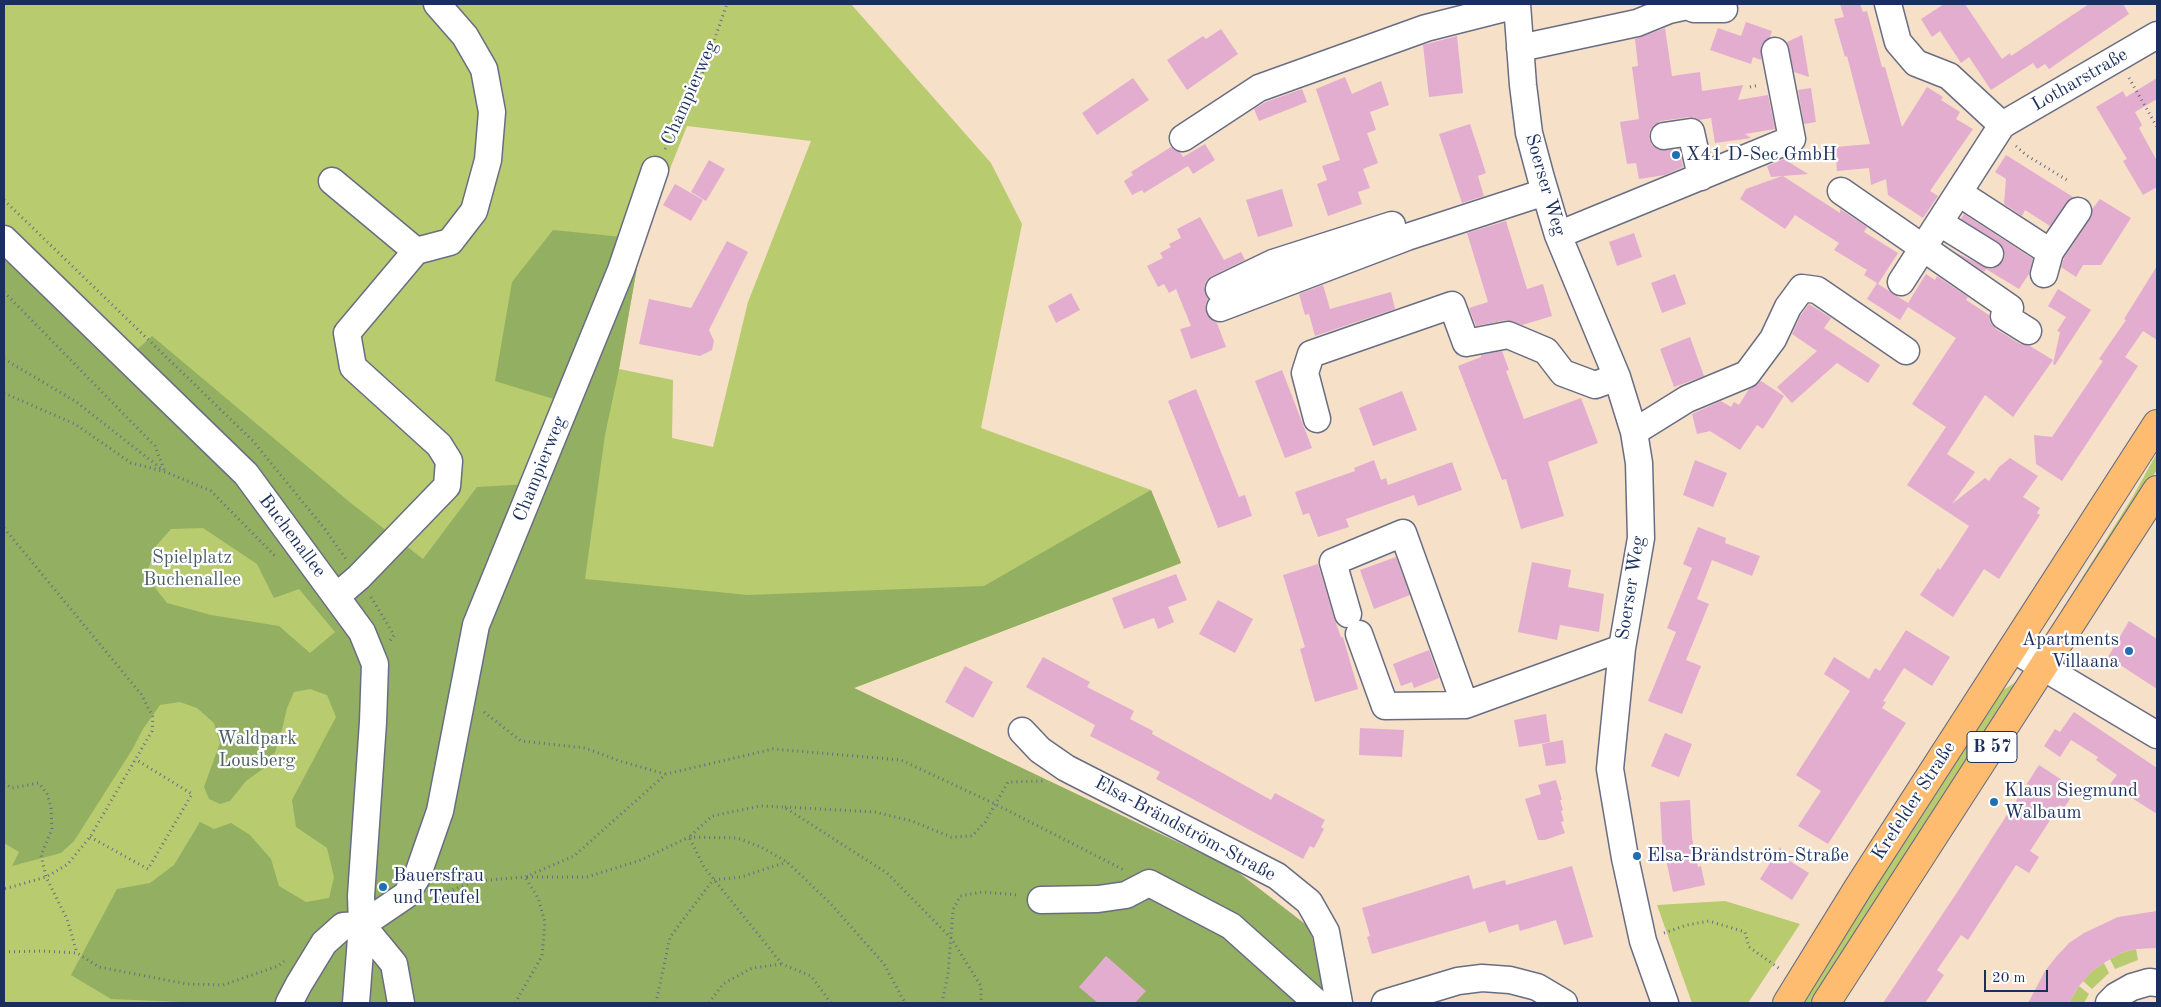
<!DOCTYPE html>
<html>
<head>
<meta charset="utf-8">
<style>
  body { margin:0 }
  #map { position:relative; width:2161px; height:1007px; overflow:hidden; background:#f6e0c8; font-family:"Old Standard TT",serif }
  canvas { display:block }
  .frame { position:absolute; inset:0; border:5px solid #1b2f5e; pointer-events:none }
  .scale { position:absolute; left:1984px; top:970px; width:64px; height:22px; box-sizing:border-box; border:2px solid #1b2f5e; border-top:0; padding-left:6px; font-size:15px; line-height:18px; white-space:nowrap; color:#1b2f5e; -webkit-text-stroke:4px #fff; paint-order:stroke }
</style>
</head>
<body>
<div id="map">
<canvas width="2161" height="1007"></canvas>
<div class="frame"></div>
<div class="scale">20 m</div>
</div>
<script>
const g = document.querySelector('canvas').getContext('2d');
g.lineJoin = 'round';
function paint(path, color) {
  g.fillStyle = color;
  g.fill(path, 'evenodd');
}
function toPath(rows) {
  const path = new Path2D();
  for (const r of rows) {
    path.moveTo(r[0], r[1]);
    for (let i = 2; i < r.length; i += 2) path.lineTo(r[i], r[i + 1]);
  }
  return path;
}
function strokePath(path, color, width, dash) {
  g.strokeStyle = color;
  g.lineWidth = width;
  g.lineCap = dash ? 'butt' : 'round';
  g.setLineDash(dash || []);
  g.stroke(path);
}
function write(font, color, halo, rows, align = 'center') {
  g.font = font + ' "Old Standard TT",serif';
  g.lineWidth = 4.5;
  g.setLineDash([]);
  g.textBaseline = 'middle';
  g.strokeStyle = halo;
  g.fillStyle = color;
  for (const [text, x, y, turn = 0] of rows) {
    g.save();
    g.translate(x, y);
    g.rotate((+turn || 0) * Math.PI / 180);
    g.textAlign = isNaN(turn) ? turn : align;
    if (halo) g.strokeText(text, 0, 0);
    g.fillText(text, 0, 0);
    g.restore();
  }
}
paint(toPath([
  [4,4,851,4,991,163,1022,224,981,428,1151,490,1181,563,854,688,1234,869,1305,1003,4,1003],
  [687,126,811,141,748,302,713,447,672,438,673,380,619,369,642,239],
  [2157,453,2157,470,2054,627,2057,618,2132,498],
  [2019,680,1814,1003,1799,1003,1997,694],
  [1725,901,1800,924,1748,1003,1692,1003,1657,905],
  [2136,949,2138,960,2115,969,2110,959,2121,953],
  [2104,963,2109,973,2092,989,2083,981,2092,971],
  [2079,986,2089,994,2084,1003,2069,1003]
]), '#b8cb6f');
paint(toPath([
  [553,230,642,239,619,369,605,435,585,579,748,595,984,586,1151,490,1181,563,854,688,1234,869,1309,927,1328,991,1305,1003,205,1003,111,999,71,975,117,889,150,883,174,865,200,822,214,829,231,823,250,835,271,859,279,886,306,902,329,898,334,877,327,848,296,827,292,800,336,717,327,695,310,689,294,692,287,708,280,738,271,763,246,781,230,801,220,804,209,799,204,787,220,743,214,723,197,708,180,702,160,705,143,729,132,750,74,841,61,853,12,866,19,852,4,843,4,238,131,355,152,336,352,504,423,559,477,487,548,483,557,400,495,381,512,282],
  [203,528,257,564,274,598,299,589,335,632,310,653,279,626,211,615,167,603,146,576,156,546,171,529]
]), '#92af62');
paint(toPath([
  [1840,4,1860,4,1863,12,1867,11,1882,67,1885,67,1902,127,1927,87,1943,97,1941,100,1960,112,1956,119,1973,129,1930,191,1938,196,1923,218,1888,195,1886,179,1871,185,1869,168,1837,171,1835,147,1870,144,1847,56,1845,57,1834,19,1844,17],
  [1944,4,1965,4,2002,59,2010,53,2011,56,2089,4,2123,4,2129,14,2049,69,2045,64,2037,69,2033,63,1991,90,1969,57,1961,63,1940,31,1932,37,1921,19],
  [1746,22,1772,31,1770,37,1761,46,1761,60,1753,57,1751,64,1710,50,1718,28,1741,36],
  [1665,28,1672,76,1700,72,1702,91,1743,85,1738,100,1768,95,1775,129,1745,134,1751,138,1715,143,1711,118,1699,120,1689,117,1661,121,1654,125,1650,130,1649,138,1652,145,1659,150,1679,149,1683,167,1665,175,1639,179,1636,163,1627,164,1620,122,1639,119,1632,67,1638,66,1635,39],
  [1221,29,1238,54,1187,90,1167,60,1203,36,1206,39],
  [1802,35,1809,77,1794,72,1787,42],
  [1457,36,1463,93,1429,97,1423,45],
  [1345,77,1352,94,1381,81,1389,105,1370,112,1376,130,1367,133,1378,163,1363,169,1370,188,1358,192,1362,204,1328,216,1317,184,1327,180,1322,166,1340,160,1316,89],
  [1133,78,1149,100,1097,135,1082,113],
  [2157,78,2157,99,2135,112,2142,125,2139,128,2157,161,2157,187,2143,195,2123,161,2127,159,2096,107,2123,91,2126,97],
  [1811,88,1816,122,1804,124,1798,90],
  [1302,89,1307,102,1259,121,1254,109,1266,102],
  [1470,124,1486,173,1478,176,1484,196,1462,203,1439,134],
  [1205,144,1215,160,1193,174,1188,166,1144,193,1142,190,1132,195,1124,181,1133,175,1131,172,1171,147,1180,152,1183,157],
  [2006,155,2073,197,2066,203,2050,226,2025,210,2022,216,2004,204,2006,179,1995,172],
  [1784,159,1808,174,1783,176,1840,213,1840,209,1867,227,1864,232,1898,253,1878,284,1908,303,1926,274,1935,280,1937,276,1968,297,1966,300,1989,315,1990,322,1996,329,2020,344,2030,346,2053,360,2013,417,1985,395,1947,454,1975,472,1952,504,1985,478,1989,481,1999,467,2010,458,2038,476,2023,497,2040,508,2037,513,2040,515,1999,579,1984,569,1953,617,1920,595,1938,568,1940,570,1969,526,1907,485,1946,427,1912,404,1956,338,1908,307,1900,320,1867,299,1877,283,1864,275,1867,270,1834,250,1839,243,1795,215,1785,229,1740,199,1746,189,1782,176,1771,177,1767,166],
  [709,160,725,169,706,201,691,192],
  [675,184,703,200,691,221,663,205],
  [1282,189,1293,226,1258,237,1246,200],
  [2100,199,2131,218,2101,265,2083,265,2076,277,2061,267,2064,258,2090,219,2092,209],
  [1964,214,2033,259,2029,274,2019,289,1986,269,1984,272,1953,251,1989,269,1997,267,2003,261,2005,255,2003,247,1998,242,1961,219],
  [1200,217,1224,260,1241,252,1245,260,1212,276,1206,281,1204,287,1208,299,1205,305,1206,313,1210,319,1217,323,1226,347,1191,359,1180,329,1191,326,1176,289,1169,293,1164,284,1158,287,1147,266,1163,258,1160,253,1171,247,1169,244,1181,238,1177,229],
  [1506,221,1527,289,1543,284,1552,316,1522,325,1506,320,1476,326,1469,308,1488,302,1467,233],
  [1634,233,1642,257,1617,266,1609,242],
  [727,241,748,252,709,330,714,341,712,350,700,356,639,344,649,299,691,308],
  [2157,266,2157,340,2143,331,2125,357,2138,366,2062,481,2036,464,2034,435,2052,437,2103,361,2099,359,2126,320,2124,319],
  [1675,274,1686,304,1662,313,1651,283],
  [1323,285,1330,309,1391,292,1395,309,1315,336,1309,314,1305,315,1299,294],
  [2058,289,2091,310,2055,365,2053,364,2060,332,2057,331,2066,317,2048,306],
  [1071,293,1080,310,1056,323,1048,306],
  [1809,304,1831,318,1824,328,1880,365,1868,383,1837,363,1792,403,1777,387,1817,351,1792,334,1801,315],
  [1690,337,1704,376,1674,387,1660,349],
  [1502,351,1509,370,1506,371,1524,419,1581,398,1598,443,1548,462,1564,516,1521,529,1506,479,1502,480,1458,366,1481,357,1481,355],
  [1282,370,1312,448,1285,458,1255,381],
  [1761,381,1784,396,1763,429,1757,425,1740,450,1710,431,1697,434,1692,414,1721,401,1731,407,1734,402,1739,405,1749,389],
  [1196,389,1239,497,1245,495,1252,516,1218,528,1168,401],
  [1402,391,1417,430,1373,446,1359,408],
  [1374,460,1381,480,1386,478,1388,485,1452,462,1462,490,1418,506,1414,495,1346,519,1349,527,1318,537,1309,513,1303,515,1295,492,1355,471,1354,468],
  [1695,460,1727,473,1713,507,1683,495],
  [1698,527,1726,538,1725,543,1760,556,1752,576,1712,560,1697,599,1709,604,1686,660,1701,666,1682,714,1648,701,1676,632,1667,628,1692,568,1683,564],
  [1396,557,1410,595,1374,609,1360,570],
  [1532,562,1571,570,1568,587,1604,594,1599,632,1560,625,1557,640,1518,632],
  [1318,564,1334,618,1341,637,1343,637,1358,689,1315,702,1300,649,1305,647,1283,575],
  [1176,574,1187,600,1168,607,1174,622,1158,629,1154,618,1124,629,1112,598],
  [1218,600,1253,619,1235,653,1199,634],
  [2129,621,2157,639,2157,689,2108,657],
  [1906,630,1950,657,1932,686,1904,668,1883,701,1886,702,1882,708,1906,723,1828,844,1798,826,1821,791,1796,775,1850,691,1824,674,1834,657,1869,679,1875,668,1880,671],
  [1429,650,1439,678,1414,688,1412,682,1401,686,1393,664],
  [1043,657,1090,682,1087,687,1134,711,1130,719,1153,731,1152,734,1271,800,1275,793,1325,820,1321,827,1324,829,1314,848,1310,846,1303,859,1156,779,1160,772,1090,736,1095,725,1026,687],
  [965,666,993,682,973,718,945,702],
  [2074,712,2157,768,2157,814,2110,784,2117,775,2096,760,2098,757,2071,740,2060,757,2044,746,2055,729,2060,732],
  [1546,714,1550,742,1519,747,1514,720],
  [1360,728,1404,730,1402,757,1359,755],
  [1665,733,1692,744,1679,777,1651,766],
  [1563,740,1566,763,1546,766,1542,744],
  [2039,765,2062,780,2059,784,2073,794,2064,808,2060,805,2030,851,2039,857,2029,873,2016,865,1968,940,1961,935,1937,970,1944,975,1925,1003,1883,1003,1958,891],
  [1556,780,1562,800,1560,800,1563,810,1561,811,1564,821,1561,822,1565,833,1545,840,1538,840,1525,799,1541,794,1538,785],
  [1690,800,1692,838,1698,867,1701,866,1705,885,1673,892,1662,841,1660,802],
  [1780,847,1785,858,1809,873,1792,900,1760,879],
  [1572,866,1593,937,1564,945,1556,920,1520,931,1518,924,1489,933,1485,921,1372,954,1367,937,1370,936,1362,908,1469,875,1473,889,1505,880,1506,885],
  [2157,911,2157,948,2136,949,2121,953,2107,961,2092,971,2079,986,2069,1003,2028,1003,2045,971,2056,957,2069,943,2084,933,2118,917],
  [1106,956,1146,991,1135,1003,1098,1003,1079,987]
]), '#e3add0');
const minor = toPath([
  [1517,4,1523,85,1529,133,1541,178,1558,235,1617,377,1634,432,1639,463,1641,538,1622,648,1610,769,1625,858,1643,941,1665,1003],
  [1888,4,1898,42,1916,63,1949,76,2002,125],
  [1520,48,1637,23,1669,10,1687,6,1694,9,1724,9],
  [1664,136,1691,132,1701,177],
  [1183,138,1259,88,1426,28,1517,5],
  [332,181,416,251],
  [1841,191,2010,308,2004,316,2028,331],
  [1959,193,2050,252],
  [1940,223,1990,254],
  [1558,235,1792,139,1775,51],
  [4,239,246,474,362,632,375,664,373,722,361,896,362,925,356,1003],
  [2044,274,2050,252,2078,211],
  [1901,282,2002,125,2157,35],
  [1219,289,1273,263,1392,225],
  [1220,308,1407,237,1545,192],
  [1317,419,1305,373,1311,354,1452,305,1466,343,1508,335,1546,351,1563,373,1595,385,1617,377],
  [1634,432,1687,399,1747,374,1773,339,1788,307,1802,288,1817,290,1906,351],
  [337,596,359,577,447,486,449,461,439,445,353,367,347,333,416,251,450,242,474,211,488,160,492,112,484,69,465,36,437,4],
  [1348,614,1333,562,1403,533,1465,705],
  [1359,634,1385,706,1465,705,1622,648],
  [2013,649,2157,735],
  [1022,731,1040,750,1066,768,1277,876,1309,902,1326,932,1339,1003],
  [1041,900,1098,899,1126,895,1149,883,1231,926,1317,1003],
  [362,925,406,895,417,877,440,811,476,625,621,270,655,170],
  [362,925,394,964,401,1003],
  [289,1003,299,984,324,943,343,926,362,925],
  [1385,1003,1458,981,1482,978,1510,980,1537,987,1564,1003],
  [2109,1003,2116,996,2132,987,2149,982,2157,983]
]);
const major = toPath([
  [1787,1003,1858,888,2157,424],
  [1826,1003,2157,490]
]);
strokePath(minor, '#686d83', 29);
strokePath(major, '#686d83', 30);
strokePath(toPath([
  [2129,78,2157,127],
  [1750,87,1759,85],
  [2016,146,2026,155,2067,180],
  [665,149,700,80,727,4],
  [4,200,252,440,324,528,346,559],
  [4,292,155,446,165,472],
  [4,359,75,401,163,470],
  [4,393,75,424,131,463,166,472,211,491,275,556],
  [4,528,141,694,153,717,152,731,90,837,76,854,68,864,46,877,4,889],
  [371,597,394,635,390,641],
  [484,712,521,741,585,748,620,761,665,774],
  [4,783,12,788,39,783,47,794,51,807,52,829,41,855,46,877,67,919,77,953],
  [785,807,875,812,912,821,951,837,972,836,985,822,1008,782,1043,781],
  [90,837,148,869,192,794,135,759],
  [527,877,587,877,641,860,689,837,737,838,761,847,787,862,829,902,884,964,905,1003],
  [434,897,475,881,525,877,574,856,666,774,773,749,901,760,995,804,1124,870],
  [1664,933,1687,925,1709,921,1745,932,1749,947,1780,969],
  [4,952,42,951,77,953,99,967,187,984,223,985,278,966,284,961],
  [515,1003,542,956,545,922,538,898,525,877],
  [656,1003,670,937,713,880,741,877,787,862],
  [709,1003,723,984,752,968,782,964],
  [831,1003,811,976,782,964,704,867,689,837,712,816,760,806,784,807,887,873,951,938,981,986,981,1003],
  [942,1003,948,974,953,910,960,896,982,892,1019,895]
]), '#686d83', 3, [1, 4]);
strokePath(minor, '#fff', 26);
strokePath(major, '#fdbc70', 28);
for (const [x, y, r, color] of [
  [1676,155,5,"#1f6fb2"],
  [2129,651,5,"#1f6fb2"],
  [1994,802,5,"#1f6fb2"],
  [1637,856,5,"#1f6fb2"],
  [383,887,5,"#1f6fb2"]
]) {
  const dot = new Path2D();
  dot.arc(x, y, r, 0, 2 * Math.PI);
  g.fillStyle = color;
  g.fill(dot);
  strokePath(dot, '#fff', 2);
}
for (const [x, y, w] of [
  [1992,747,50]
]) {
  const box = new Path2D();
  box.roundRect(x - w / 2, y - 15.5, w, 31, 4);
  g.fillStyle = '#fff';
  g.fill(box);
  strokePath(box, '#1b2f5e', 1);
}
write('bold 18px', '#1b2f5e', null, [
  ["B 57",1992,747]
]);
write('19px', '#1b2f5e', '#fff', [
  ["Lotharstraße",2080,80,-30],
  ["Champierweg",690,93,-66],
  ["Soerser Weg",1545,185,74],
  ["Champierweg",540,469,-68],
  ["Buchenallee",292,536,53],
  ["Soerser Weg",1631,588,-81],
  ["Krefelder Straße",1914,801,-57],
  ["Elsa-Brändström-Straße",1185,829,28]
]);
write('19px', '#1b2f5e', '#fff', [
  ["X41 D-Sec GmbH",1686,155],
  ["Apartments",2119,640,"right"],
  ["Villaana",2119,662,"right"],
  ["Klaus Siegmund",2004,791],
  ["Walbaum",2004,813],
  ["Elsa-Brändström-Straße",1647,856],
  ["Bauersfrau",393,876],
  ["und Teufel",393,898]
], 'left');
write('19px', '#4a5e63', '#fff', [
  ["Spielplatz",192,558],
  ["Buchenallee",192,580],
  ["Waldpark",257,739],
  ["Lousberg",257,761]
]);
</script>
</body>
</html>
